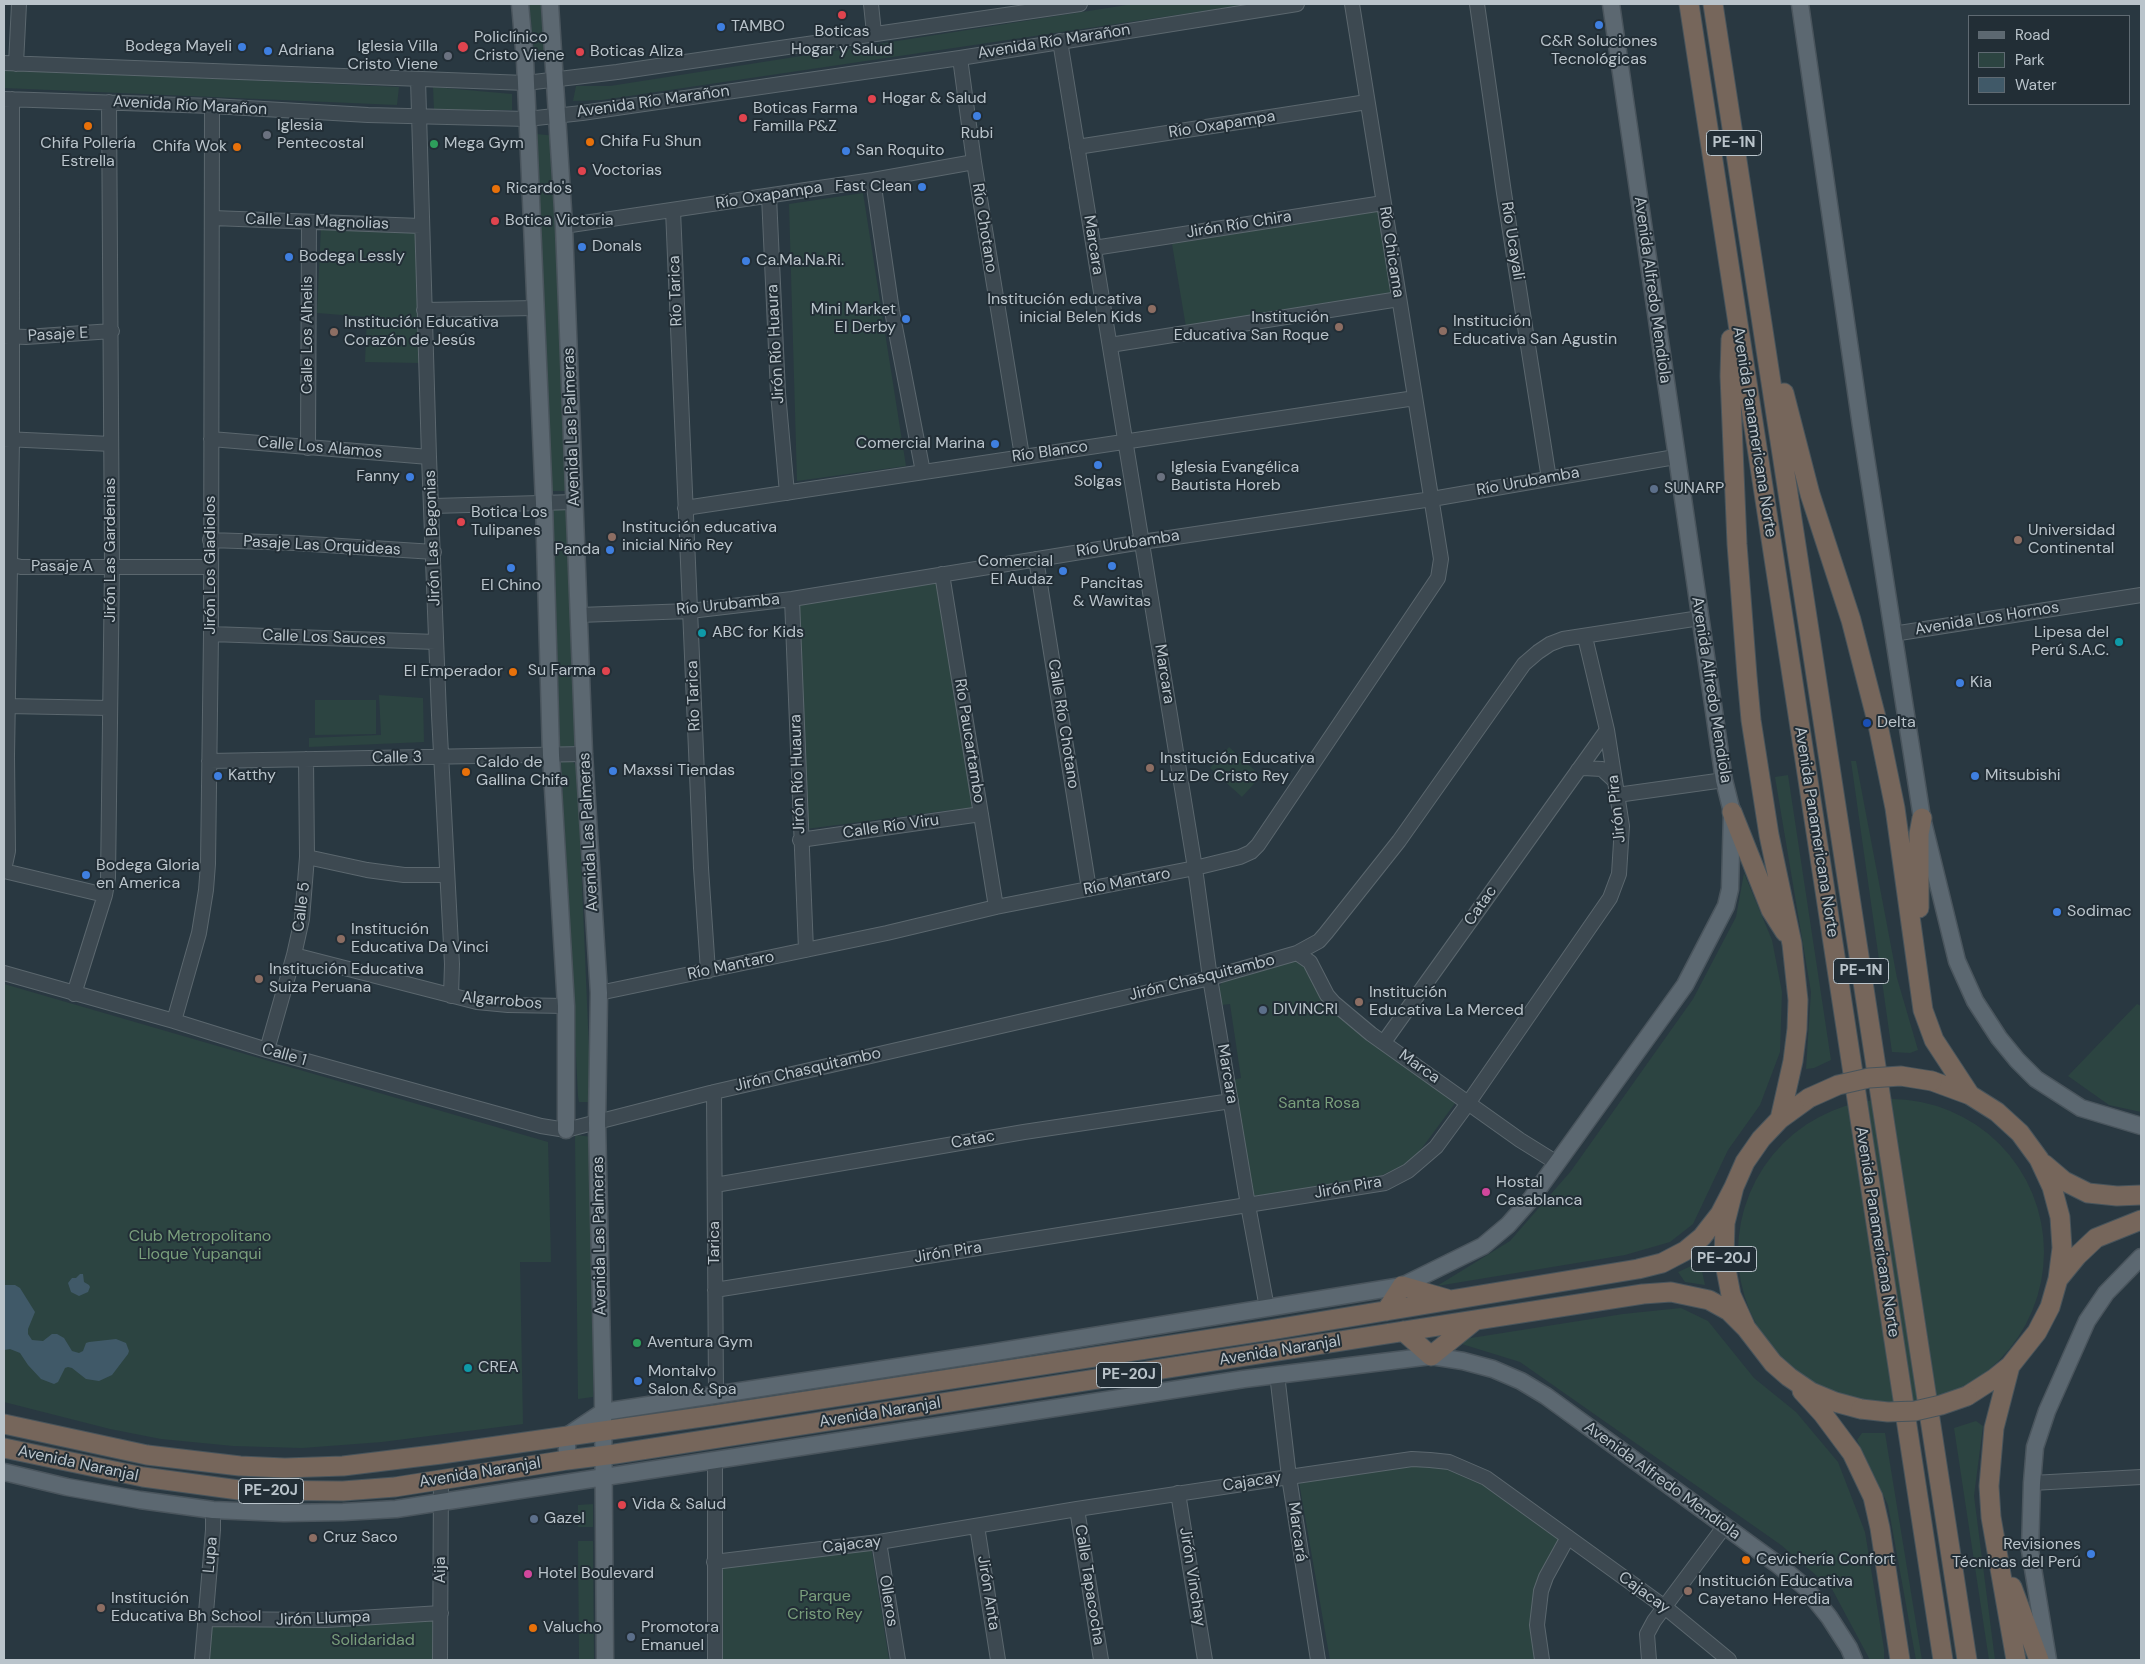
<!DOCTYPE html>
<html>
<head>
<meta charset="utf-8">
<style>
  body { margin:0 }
  #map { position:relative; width:2145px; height:1664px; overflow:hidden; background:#293841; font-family:"DM Sans",sans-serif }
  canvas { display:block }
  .frame { position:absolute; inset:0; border:5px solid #bac4cb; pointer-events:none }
  .legend { position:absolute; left:1968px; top:15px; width:162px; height:90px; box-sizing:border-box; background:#222e36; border:1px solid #5f6a72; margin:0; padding:6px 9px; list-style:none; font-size:15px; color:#bac4cb }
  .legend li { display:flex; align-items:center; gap:10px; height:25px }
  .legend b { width:25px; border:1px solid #5f6a72 }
</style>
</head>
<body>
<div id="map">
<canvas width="2145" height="1664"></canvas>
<div class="frame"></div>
<ul class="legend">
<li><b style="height:6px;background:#5c6871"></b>Road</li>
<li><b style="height:14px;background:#2c4441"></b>Park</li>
<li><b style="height:14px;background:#405968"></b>Water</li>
</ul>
</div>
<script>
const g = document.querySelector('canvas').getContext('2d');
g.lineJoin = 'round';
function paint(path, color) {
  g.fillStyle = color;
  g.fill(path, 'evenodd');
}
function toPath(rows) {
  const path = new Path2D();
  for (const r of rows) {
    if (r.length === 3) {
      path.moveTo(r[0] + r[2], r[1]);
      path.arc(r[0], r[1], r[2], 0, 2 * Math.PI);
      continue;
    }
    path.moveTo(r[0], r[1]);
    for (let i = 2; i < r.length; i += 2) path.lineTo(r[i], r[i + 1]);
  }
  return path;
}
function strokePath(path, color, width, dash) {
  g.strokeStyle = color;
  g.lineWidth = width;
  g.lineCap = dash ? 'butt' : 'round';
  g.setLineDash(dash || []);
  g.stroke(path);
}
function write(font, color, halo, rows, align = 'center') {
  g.font = font + ' "DM Sans",sans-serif';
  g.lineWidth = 4;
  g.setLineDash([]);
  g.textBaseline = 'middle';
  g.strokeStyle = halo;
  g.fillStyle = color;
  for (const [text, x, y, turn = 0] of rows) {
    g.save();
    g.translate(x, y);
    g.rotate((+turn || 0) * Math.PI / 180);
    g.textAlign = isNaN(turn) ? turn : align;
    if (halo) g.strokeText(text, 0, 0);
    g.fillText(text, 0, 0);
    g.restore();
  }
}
paint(toPath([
  [529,4,545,4,548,55,535,57],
  [1133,4,1251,4,602,100,573,101,576,86,610,86],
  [4,69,399,87,397,105,4,88],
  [433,87,512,94,512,110,434,110],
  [536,134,557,136,566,491,552,491],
  [863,193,906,466,797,481,789,204],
  [1380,210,1393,294,1186,327,1172,244],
  [321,227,416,231,420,363,365,362,367,317,317,313],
  [563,507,567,512,576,742,574,746,560,747,553,513,554,508],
  [939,583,975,807,806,829,797,602],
  [379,695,423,698,424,742,309,747,309,738,381,735],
  [315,700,376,700,376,734,315,735],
  [1229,747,1261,776,1242,797,1210,768],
  [571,759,577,767,591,1097,590,1102,579,1102,578,1096,561,760],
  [1851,761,1856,761,1897,978,1918,1050,1910,1053,1892,1052],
  [1788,775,1831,1060,1814,1068,1806,1069,1811,992,1775,777],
  [1744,873,1772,940,1782,992,1780,1052,1760,1105,1728,1150,1693,1224,1670,1242,1625,1255,1437,1286,1510,1241,1571,1171,1693,999,1736,917],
  [1291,960,1301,962,1307,968,1316,987,1456,1102,1419,1152,1402,1166,1380,1176,1256,1196,1252,1193,1233,1080,1241,1078,1230,1004,1222,1005,1219,987,1224,979],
  [4,984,548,1142,551,1262,520,1262,523,1424,382,1442,302,1448,233,1446,161,1439,110,1429,4,1402],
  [2137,1004,2141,1006,2141,1112,2109,1105,2068,1076],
  [1891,1252,153],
  [575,1135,593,1137,593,1397,578,1399],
  [1700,1262,1705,1285,1685,1282,1678,1272],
  [1681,1308,1708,1321,1754,1378,1796,1412,1838,1462,1865,1532,1884,1649,1884,1660,1870,1660,1832,1589,1781,1545,1520,1362,1452,1341,1623,1314],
  [1976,1421,1983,1426,1974,1496,1995,1660,1989,1660,1954,1428],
  [1862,1433,1885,1433,1922,1660,1916,1660,1888,1505,1857,1440],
  [1421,1465,1444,1467,1485,1483,1560,1539,1531,1620,1534,1660,1330,1660,1299,1482,1402,1466],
  [593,1504,593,1527,578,1527,578,1505],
  [578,1541,593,1541,594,1660,579,1660],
  [871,1546,889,1660,722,1660,722,1566],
  [433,1620,433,1660,208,1660,211,1623]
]), '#2c4441');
paint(toPath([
  [80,1274,83,1274,84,1282,89,1285,90,1287,88,1292,79,1296,71,1292,68,1283,72,1278,76,1278],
  [4,1285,15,1285,20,1288,35,1312,28,1329,28,1334,32,1340,43,1341,52,1334,57,1334,64,1338,72,1351,79,1353,83,1351,86,1343,89,1342,116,1339,126,1343,129,1351,128,1354,112,1375,99,1381,86,1379,72,1368,68,1367,65,1368,58,1382,54,1384,41,1379,28,1365,20,1353,10,1349,4,1350]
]), '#405968');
const minor = toPath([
  [871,4,874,33],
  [1477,4,1504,193,1549,479],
  [1060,41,1195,868,1210,978,1248,1205,1267,1308],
  [960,58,974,162,1022,456],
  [4,63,526,83,617,72,1080,4],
  [16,64,19,4],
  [418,79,429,457,439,715,452,964,451,996],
  [4,99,212,106,368,115,527,119,582,113,960,58,1297,4],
  [1077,147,1367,102],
  [873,180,892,311,923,472],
  [769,196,778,393,787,493],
  [673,210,701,868,708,971],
  [213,218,421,226],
  [564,226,873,180,974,162],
  [1094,248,1383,203],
  [424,310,536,308],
  [4,336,26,337,112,331],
  [1110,345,1399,299],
  [5,439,111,444],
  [211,439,429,457],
  [308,448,309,222],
  [433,506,575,502],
  [685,508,1415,398],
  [210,540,295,543,434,552],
  [1036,559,1089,889],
  [4,563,21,567,210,567],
  [942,574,996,907],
  [792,599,806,950],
  [579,615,690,611,792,599,1142,542,1432,499,1675,457],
  [211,634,436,642],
  [1893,634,2141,595],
  [7,706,109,708],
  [209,761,584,754],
  [1578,770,1583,768,1602,769,1615,781],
  [1617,795,1724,780],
  [800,840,981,814],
  [307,857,367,870,404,875,447,875],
  [4,870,8,851,7,756,12,441,12,99],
  [4,871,105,895],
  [1297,953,1310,962,1327,995,1334,1003,1371,1034,1520,1140,1557,1163],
  [294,955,477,1002,508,1005,566,1006],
  [4,973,174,1021,267,1050,541,1126,566,1130,714,1092,1210,978,1297,953,1319,941,1326,933,1399,841,1524,664,1538,652,1550,644,1563,639,1700,618],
  [599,993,887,933,996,907,1195,868,1240,857,1251,852,1258,845,1438,578,1441,559,1352,4],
  [74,994,105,895,108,878,112,566,109,102],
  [174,1021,199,933,206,890,208,864,211,634,212,106],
  [1384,1042,1607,730],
  [267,1050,294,955,302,919,307,857,306,759],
  [714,1092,716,1394],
  [715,1185,1024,1132,1231,1101],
  [715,1290,1385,1183,1408,1171,1436,1147,1469,1102,1610,898,1619,874,1622,826,1607,730,1585,637],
  [1277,1374,1289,1477,1318,1660],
  [715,1460,715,1660],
  [2032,1483,2141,1477],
  [1178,1493,1205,1660],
  [1077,1509,1101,1660],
  [977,1526,998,1660],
  [879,1542,898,1660],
  [714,1562,879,1542,1077,1509,1289,1477,1412,1459,1430,1460,1449,1462,1486,1478,1666,1608,1729,1660],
  [205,1619,326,1620,441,1613],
  [202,1660,213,1530,213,1510],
  [440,1660,441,1480],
  [1542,1660,1537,1625,1541,1591,1546,1577,1568,1537],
  [1649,1660,1647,1634,1654,1621,1724,1527]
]);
const major = toPath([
  [520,4,525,60,544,503,551,755,566,1006,566,1130],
  [550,4,564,226,584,754,599,993,597,1123,603,1395,605,1660],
  [1800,4,1861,426,1922,818,1957,961,1975,1001,1999,1038,2017,1060,2036,1079,2081,1108,2141,1126],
  [567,1460,567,1436,603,1412,989,1353,1402,1286,1483,1246,1508,1225,1531,1199,1685,985,1726,906,1730,889,1732,812,1724,780,1611,4],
  [4,1472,67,1487,140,1500,213,1510,284,1513,343,1512,396,1509,1244,1379,1431,1356,1463,1361,1493,1369,1521,1381,1546,1396,1777,1564,1805,1587,1829,1617,1849,1648,1854,1660],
  [2048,1660,2030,1550,2032,1483,2035,1447,2047,1411,2087,1321,2106,1293,2141,1257]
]);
const highway = toPath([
  [1689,4,1943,1660],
  [1713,4,1967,1660],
  [1731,339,1730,376,1737,544,1747,676,1751,720,1769,835,1792,944,1798,1000,1797,1029,1793,1061,1780,1119],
  [1784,393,1810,494,1851,620,1878,725,1895,808,1923,1010,1934,1040,1970,1095],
  [1732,812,1771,910,1785,932],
  [1919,908,1919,834,1922,818],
  [1932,1081,1970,1095,1997,1112,2020,1133,2039,1159,2052,1187,2060,1217,2062,1248,2058,1279,2050,1307,2037,1332,2010,1366,1995,1378,1967,1396],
  [1809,1098,1780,1119,1761,1139,1745,1162,1734,1187,1725,1223,1724,1259,1731,1295,1746,1328,1773,1363,1789,1377,1811,1392,1835,1402,1861,1409],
  [2044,1164,2064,1181,2088,1193,2117,1196,2141,1195],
  [2059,1278,2077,1256,2096,1238,2141,1220],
  [1386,1311,1402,1286,1447,1299],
  [1403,1331,1431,1356,1473,1322],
  [2010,1366,1994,1428,1989,1486,1991,1517,2016,1660],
  [1802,1391,1823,1414,1852,1453,1873,1497,1880,1528,1900,1660],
  [4,1424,147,1455,240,1466,285,1468,343,1466,441,1454,716,1415,1270,1330,1638,1269,1662,1263,1685,1251,1702,1237,1720,1214,1734,1187],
  [4,1448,143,1477,239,1490,343,1491,395,1487,567,1460,615,1454,1643,1294,1671,1292,1709,1300,1729,1311,1746,1328],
  [2012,1587,2039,1660]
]);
strokePath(minor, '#5b676e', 16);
strokePath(major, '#4a555d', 19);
strokePath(highway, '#48545b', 21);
strokePath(minor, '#3d4951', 14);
strokePath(major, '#5c6871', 16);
strokePath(highway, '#76665b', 19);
const highwayBridge = toPath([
  [1809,1098,1838,1085,1869,1078,1901,1076,1932,1081],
  [1861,1409,1888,1412,1915,1411,1941,1405,1967,1396]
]);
strokePath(highwayBridge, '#48545b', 21, []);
strokePath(highwayBridge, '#76665b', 19);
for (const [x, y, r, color] of [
  [842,15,5,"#e0444e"],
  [1599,25,5,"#3f7fe0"],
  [721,27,5,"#3f7fe0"],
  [242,47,5,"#3f7fe0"],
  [463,47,6,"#e0444e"],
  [268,51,5,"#3f7fe0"],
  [580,52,5,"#e0444e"],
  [448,56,5,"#6b7280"],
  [872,99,5,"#e0444e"],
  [977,116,5,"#3f7fe0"],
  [743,118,5,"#e0444e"],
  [88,126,5,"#e8710a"],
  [267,135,5,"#6b7280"],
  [590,142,5,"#e8710a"],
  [434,144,5,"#2e9e5b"],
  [237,147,5,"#e8710a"],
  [846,151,5,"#3f7fe0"],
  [582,171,5,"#e0444e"],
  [922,187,5,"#3f7fe0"],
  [496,189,5,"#e8710a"],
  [495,221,5,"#e0444e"],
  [582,247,5,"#3f7fe0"],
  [289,257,5,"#3f7fe0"],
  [746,261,5,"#3f7fe0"],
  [1152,309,5,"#8d6e63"],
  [906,319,5,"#3f7fe0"],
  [1339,327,5,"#8d6e63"],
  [1443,331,5,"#8d6e63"],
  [334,332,5,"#8d6e63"],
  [995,444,5,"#3f7fe0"],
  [1098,465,5,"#3f7fe0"],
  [410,477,5,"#3f7fe0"],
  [1161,477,5,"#6b7280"],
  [1654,489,5,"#5c6f8a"],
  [461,522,5,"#e0444e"],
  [612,537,5,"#8d6e63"],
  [2018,540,5,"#8d6e63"],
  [610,550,5,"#3f7fe0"],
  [1112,566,5,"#3f7fe0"],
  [511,568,5,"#3f7fe0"],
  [1063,571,5,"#3f7fe0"],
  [702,633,5,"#0f9aa8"],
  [2119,642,5,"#0f9aa8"],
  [606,671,5,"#e0444e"],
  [513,672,5,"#e8710a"],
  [1960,683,5,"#3f7fe0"],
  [1867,723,5,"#1a4fb4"],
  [1150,768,5,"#8d6e63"],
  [613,771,5,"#3f7fe0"],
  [466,772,5,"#e8710a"],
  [218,776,5,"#3f7fe0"],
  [1975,776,5,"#3f7fe0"],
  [86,875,5,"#3f7fe0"],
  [2057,912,5,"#3f7fe0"],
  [341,939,5,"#8d6e63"],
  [259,979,5,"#8d6e63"],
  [1359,1002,5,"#8d6e63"],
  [1263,1010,5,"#5c6f8a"],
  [1486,1192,5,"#d1479c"],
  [637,1343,5,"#2e9e5b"],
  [468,1368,5,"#0f9aa8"],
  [638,1381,5,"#3f7fe0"],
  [622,1505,5,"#e0444e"],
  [534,1519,5,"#5c6f8a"],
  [313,1538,5,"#8d6e63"],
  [2091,1554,5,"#3f7fe0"],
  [1746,1560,5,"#e8710a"],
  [528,1574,5,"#d1479c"],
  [1688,1591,5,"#8d6e63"],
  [101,1608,5,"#8d6e63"],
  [533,1628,5,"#e8710a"],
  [631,1637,5,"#5c6f8a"]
]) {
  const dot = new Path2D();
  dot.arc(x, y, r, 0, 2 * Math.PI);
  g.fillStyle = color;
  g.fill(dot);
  strokePath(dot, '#222e36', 2);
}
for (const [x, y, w] of [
  [1734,143,55],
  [1861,971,55],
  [1724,1259,65],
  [1129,1375,65],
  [271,1491,65]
]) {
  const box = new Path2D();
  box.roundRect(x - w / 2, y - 12.5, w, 25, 4);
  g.fillStyle = '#222e36';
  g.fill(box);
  strokePath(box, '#bac4cb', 1);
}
write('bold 15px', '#bac4cb', null, [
  ["PE-1N",1734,143],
  ["PE-1N",1861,971],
  ["PE-20J",1724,1259],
  ["PE-20J",1129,1375],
  ["PE-20J",271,1491]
]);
write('16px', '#bac4cb', '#222e36', [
  ["TAMBO",731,27],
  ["Boticas",842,32,"center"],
  ["Hogar y Salud",842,50,"center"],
  ["Policlínico",474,38],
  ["Cristo Viene",474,56],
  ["C&R Soluciones",1599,42,"center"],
  ["Tecnológicas",1599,60,"center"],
  ["Bodega Mayeli",232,47,"right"],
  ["Iglesia Villa",438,47,"right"],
  ["Cristo Viene",438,65,"right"],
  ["Adriana",278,51],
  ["Boticas Aliza",590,52],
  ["Hogar & Salud",882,99],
  ["Boticas Farma",753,109],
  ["Familla P&Z",753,127],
  ["Iglesia",277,126],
  ["Pentecostal",277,144],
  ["Rubi",977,134,"center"],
  ["Chifa Fu Shun",600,142],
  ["Chifa Pollería",88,144,"center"],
  ["Estrella",88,162,"center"],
  ["Mega Gym",444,144],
  ["Chifa Wok",227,147,"right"],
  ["San Roquito",856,151],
  ["Voctorias",592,171],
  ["Fast Clean",912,187,"right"],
  ["Ricardo's",506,189],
  ["Botica Victoria",505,221],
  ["Donals",592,247],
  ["Bodega Lessly",299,257],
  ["Ca.Ma.Na.Ri.",756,261],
  ["Institución educativa",1142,300,"right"],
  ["inicial Belen Kids",1142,318,"right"],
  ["Mini Market",896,310,"right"],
  ["El Derby",896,328,"right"],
  ["Institución",1329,318,"right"],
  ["Educativa San Roque",1329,336,"right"],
  ["Institución",1453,322],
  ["Educativa San Agustin",1453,340],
  ["Institución Educativa",344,323],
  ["Corazón de Jesús",344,341],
  ["Comercial Marina",985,444,"right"],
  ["Iglesia Evangélica",1171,468],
  ["Bautista Horeb",1171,486],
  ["Fanny",400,477,"right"],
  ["Solgas",1098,482,"center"],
  ["SUNARP",1664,489],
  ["Botica Los",471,513],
  ["Tulipanes",471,531],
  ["Institución educativa",622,528],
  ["inicial Niño Rey",622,546],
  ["Universidad",2028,531],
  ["Continental",2028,549],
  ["Panda",600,550,"right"],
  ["Comercial",1053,562,"right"],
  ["El Audaz",1053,580,"right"],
  ["Pancitas",1112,584,"center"],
  ["& Wawitas",1112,602,"center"],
  ["El Chino",511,586,"center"],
  ["ABC for Kids",712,633],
  ["Lipesa del",2109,633,"right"],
  ["Perú S.A.C.",2109,651,"right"],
  ["Su Farma",596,671,"right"],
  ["El Emperador",503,672,"right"],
  ["Kia",1970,683],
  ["Delta",1877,723],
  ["Institución Educativa",1160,759],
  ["Luz De Cristo Rey",1160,777],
  ["Caldo de",476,763],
  ["Gallina Chifa",476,781],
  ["Maxssi Tiendas",623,771],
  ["Katthy",228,776],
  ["Mitsubishi",1985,776],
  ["Bodega Gloria",96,866],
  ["en America",96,884],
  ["Sodimac",2067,912],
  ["Institución",351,930],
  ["Educativa Da Vinci",351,948],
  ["Institución Educativa",269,970],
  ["Suiza Peruana",269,988],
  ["Institución",1369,993],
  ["Educativa La Merced",1369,1011],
  ["DIVINCRI",1273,1010],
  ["Hostal",1496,1183],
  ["Casablanca",1496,1201],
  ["Aventura Gym",647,1343],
  ["CREA",478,1368],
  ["Montalvo",648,1372],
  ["Salon & Spa",648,1390],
  ["Vida & Salud",632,1505],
  ["Gazel",544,1519],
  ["Cruz Saco",323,1538],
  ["Revisiones",2081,1545,"right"],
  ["Técnicas del Perú",2081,1563,"right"],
  ["Cevichería Confort",1756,1560],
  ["Hotel Boulevard",538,1574],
  ["Institución Educativa",1698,1582],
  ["Cayetano Heredia",1698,1600],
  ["Institución",111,1599],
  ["Educativa Bh School",111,1617],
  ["Valucho",543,1628],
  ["Promotora",641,1628],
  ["Emanuel",641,1646]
], 'left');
write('16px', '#bac4cb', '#222e36', [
  ["Avenida Río Marañon",1054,42,-9],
  ["Avenida Río Marañon",653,102,-8],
  ["Avenida Río Marañon",190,106,3],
  ["Río Oxapampa",1222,125,-9],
  ["Río Oxapampa",769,196,-9],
  ["Calle Las Magnolias",317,222,2],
  ["Jirón Río Chira",1239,225,-9],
  ["Río Chotano",984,228,81],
  ["Río Ucayali",1512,241,81],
  ["Marcara",1093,245,81],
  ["Río Chicama",1391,252,81],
  ["Avenida Alfredo Mendiola",1652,290,82],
  ["Río Tarica",676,291,-92],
  ["Pasaje E",58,335,-3],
  ["Calle Los Alhelis",308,335,-90],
  ["Jirón Río Huaura",776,344,-93],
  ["Avenida Las Palmeras",572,427,-92],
  ["Avenida Panamericana Norte",1754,432,81],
  ["Calle Los Alamos",320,448,5],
  ["Río Blanco",1050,452,-8],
  ["Río Urubamba",1528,482,-10],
  ["Jirón Las Begonias",433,538,-92],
  ["Río Urubamba",1128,544,-9],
  ["Pasaje Las Orquideas",322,546,3],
  ["Jirón Las Gardenias",111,550,-90],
  ["Jirón Los Gladiolos",211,565,-90],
  ["Pasaje A",62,567],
  ["Río Urubamba",728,605,-6],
  ["Avenida Los Hornos",1987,619,-9],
  ["Calle Los Sauces",324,638,2],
  ["Marcara",1164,674,81],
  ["Avenida Alfredo Mendiola",1711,690,81],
  ["Río Tarica",694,696,-92],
  ["Calle Río Chotano",1063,724,81],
  ["Río Paucartambo",969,741,81],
  ["Calle 3",397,758,-1],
  ["Jirón Río Huaura",798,774,-92],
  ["Jirón Pira",1617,809,-96],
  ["Calle Río Viru",891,827,-8],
  ["Avenida Las Palmeras",589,832,-93],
  ["Avenida Panamericana Norte",1816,832,81],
  ["Río Mantaro",1127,882,-11],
  ["Catac",1481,906,-55],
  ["Calle 5",302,907,-83],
  ["Río Mantaro",731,966,-12],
  ["Jirón Chasquitambo",1202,978,-14],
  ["Algarrobos",502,1001,5],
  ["Calle 1",284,1055,16],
  ["Marca",1419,1067,35],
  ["Jirón Chasquitambo",808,1070,-13],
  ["Marcara",1227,1074,80],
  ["Catac",973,1140,-10],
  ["Jirón Pira",1348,1188,-10],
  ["Avenida Panamericana Norte",1877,1232,81],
  ["Avenida Las Palmeras",600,1236,-91],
  ["Tarica",715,1243,-90],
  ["Jirón Pira",948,1253,-9],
  ["Avenida Naranjal",1280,1351,-9],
  ["Avenida Naranjal",880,1413,-9],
  ["Avenida Naranjal",78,1464,12],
  ["Avenida Naranjal",480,1473,-9],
  ["Avenida Alfredo Mendiola",1662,1481,36],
  ["Cajacay",1252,1482,-9],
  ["Marcará",1297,1532,82],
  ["Cajacay",852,1545,-7],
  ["Lupa",211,1555,-85],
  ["Aija",441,1570,-90],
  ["Jirón Vinchay",1192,1577,81],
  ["Calle Tapacocha",1089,1585,81],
  ["Jirón Anta",988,1593,81],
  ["Cajacay",1644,1593,36],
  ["Olleros",888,1601,81],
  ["Jirón Llumpa",323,1619,-2]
]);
write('16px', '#7a9f7c', '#222e36', [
  ["Santa Rosa",1319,1104],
  ["Club Metropolitano",200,1237],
  ["Lloque Yupanqui",200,1255],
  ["Parque",825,1597],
  ["Cristo Rey",825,1615],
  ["Solidaridad",373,1641]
]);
</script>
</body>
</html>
